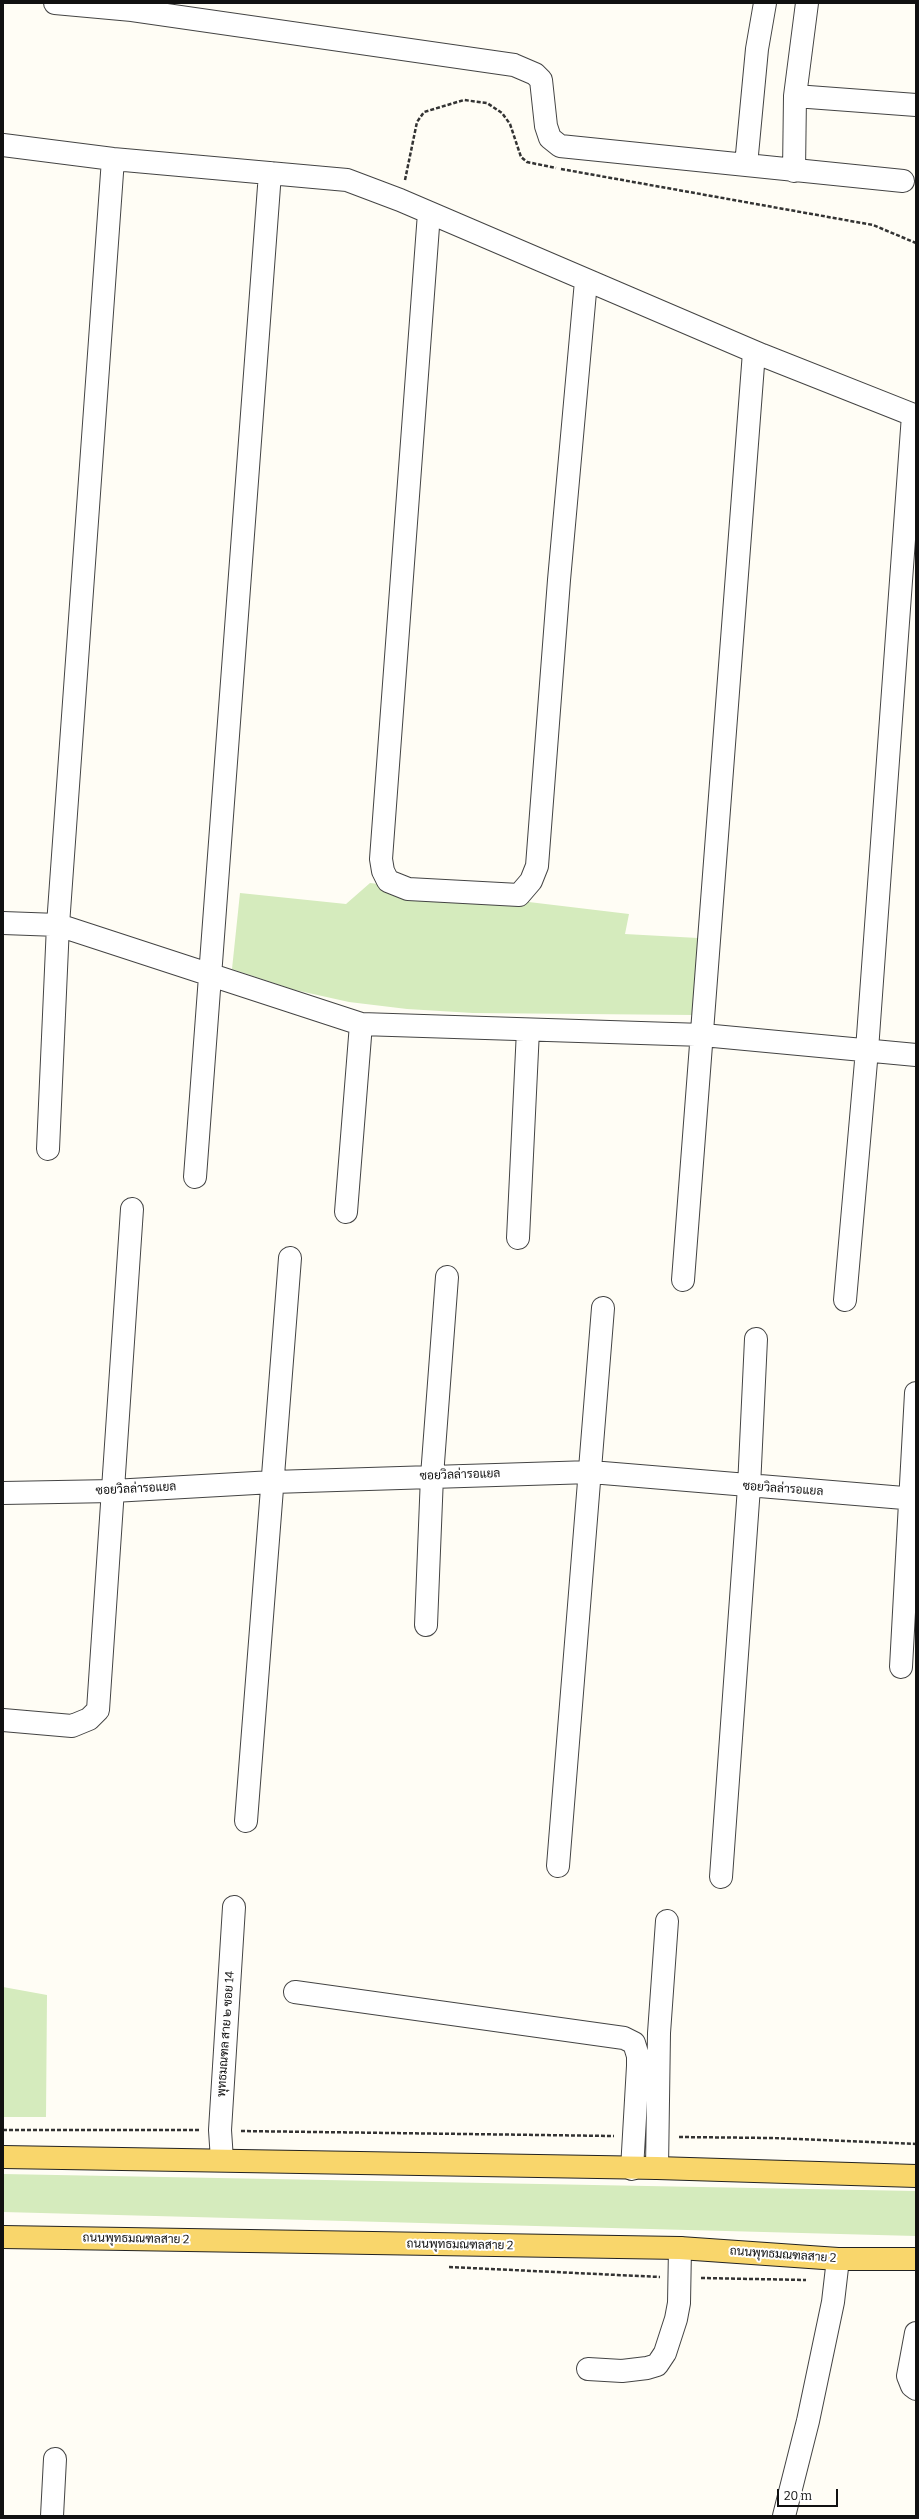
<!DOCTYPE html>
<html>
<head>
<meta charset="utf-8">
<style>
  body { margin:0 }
  #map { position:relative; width:919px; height:2519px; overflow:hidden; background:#fffdf5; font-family:Bitter,serif }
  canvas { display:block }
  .frame { position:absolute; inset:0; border:4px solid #111; pointer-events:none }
  .scale { position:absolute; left:777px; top:2489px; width:61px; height:18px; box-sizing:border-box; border:2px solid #111; border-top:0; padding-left:5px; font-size:12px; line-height:14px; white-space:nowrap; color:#111; -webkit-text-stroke:3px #fff; paint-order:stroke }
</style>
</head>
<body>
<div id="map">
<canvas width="919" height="2519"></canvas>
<div class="frame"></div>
<div class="scale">20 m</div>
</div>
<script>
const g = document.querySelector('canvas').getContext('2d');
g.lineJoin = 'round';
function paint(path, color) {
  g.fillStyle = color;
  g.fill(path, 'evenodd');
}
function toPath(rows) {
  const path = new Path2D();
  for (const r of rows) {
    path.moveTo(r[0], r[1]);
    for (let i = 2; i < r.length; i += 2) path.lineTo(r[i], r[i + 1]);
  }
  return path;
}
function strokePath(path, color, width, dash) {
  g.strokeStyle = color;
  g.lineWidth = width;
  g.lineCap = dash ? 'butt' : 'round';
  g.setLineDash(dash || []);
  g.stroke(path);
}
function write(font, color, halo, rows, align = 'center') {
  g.font = font + ' Bitter,Sarabun,serif';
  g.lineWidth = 4;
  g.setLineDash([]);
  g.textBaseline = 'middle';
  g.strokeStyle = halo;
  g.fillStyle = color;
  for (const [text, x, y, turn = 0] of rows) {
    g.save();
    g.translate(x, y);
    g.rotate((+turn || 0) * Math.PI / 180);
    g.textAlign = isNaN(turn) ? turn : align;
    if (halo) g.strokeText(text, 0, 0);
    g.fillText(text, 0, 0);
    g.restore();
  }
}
paint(toPath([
  [370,883,629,914,625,934,698,938,694,1015,473,1013,407,1009,349,1002,295,990,232,969,240,893,346,904],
  [3,1987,47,1995,46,2117,3,2117],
  [3,2174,916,2191,916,2236,3,2212]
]), '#d5ebbd');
const minor = toPath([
  [55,3,132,10,514,65,535,74,541,80,546,126,550,138,560,146,903,181],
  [795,96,916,105],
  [3,145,113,159,347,180,400,200,762,355,916,416],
  [746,165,757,49,765,3],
  [794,171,795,96,807,3],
  [429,213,381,859,383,871,388,881,408,889,519,895,531,881,537,866,559,580,586,281],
  [3,923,58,925,361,1024,703,1035,916,1055],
  [48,1149,58,925,113,159],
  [195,1177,270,173],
  [346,1212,361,1024],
  [518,1238,528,1030],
  [683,1280,754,352],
  [845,1300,867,1050,913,415],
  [3,1493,113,1491,273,1482,591,1472,916,1499],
  [426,1625,432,1476,447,1277],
  [901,1667,916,1393],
  [3,1720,72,1726,89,1719,98,1710,132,1209],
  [246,1821,290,1258],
  [558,1866,603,1308],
  [721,1877,749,1487,756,1339],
  [295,1992,624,2038,634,2043,638,2056,638,2066,632,2169],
  [222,2160,220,2130,234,1907],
  [657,2168,659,2033,667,1921],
  [916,2333,908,2376,912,2386,916,2389],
  [588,2369,622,2371,647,2368,657,2365,665,2353,676,2319,679,2303,680,2248],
  [52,2516,55,2459],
  [784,2516,808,2421,833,2302,838,2259]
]);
const major = toPath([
  [3,2157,657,2168,916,2176],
  [3,2237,680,2248,838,2259,916,2259]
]);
strokePath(minor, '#444', 24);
strokePath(major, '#222', 24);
strokePath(toPath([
  [561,169,873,225,916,243],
  [405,180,417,122,424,112,464,100,487,103,502,113,510,124,521,157,527,162,556,168],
  [3,2130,200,2130],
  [241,2131,614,2136],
  [679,2137,772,2138,916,2144],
  [449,2267,660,2277],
  [701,2278,806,2280]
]), '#333', 2.5, [4, 2]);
strokePath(minor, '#fff', 22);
strokePath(major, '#f9d66b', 22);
write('12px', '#111', '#fff', [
  ["ซอยวิลล่ารอแยล",460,1475,-2],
  ["ซอยวิลล่ารอแยล",136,1489,-3],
  ["ซอยวิลล่ารอแยล",783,1489,4],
  ["พุทธมณฑล สาย ๒ ซอย 14",226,2034,-86],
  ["ถนนพุทธมณฑลสาย 2",136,2239,1],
  ["ถนนพุทธมณฑลสาย 2",460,2245,1],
  ["ถนนพุทธมณฑลสาย 2",783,2255,4]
]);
</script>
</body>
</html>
